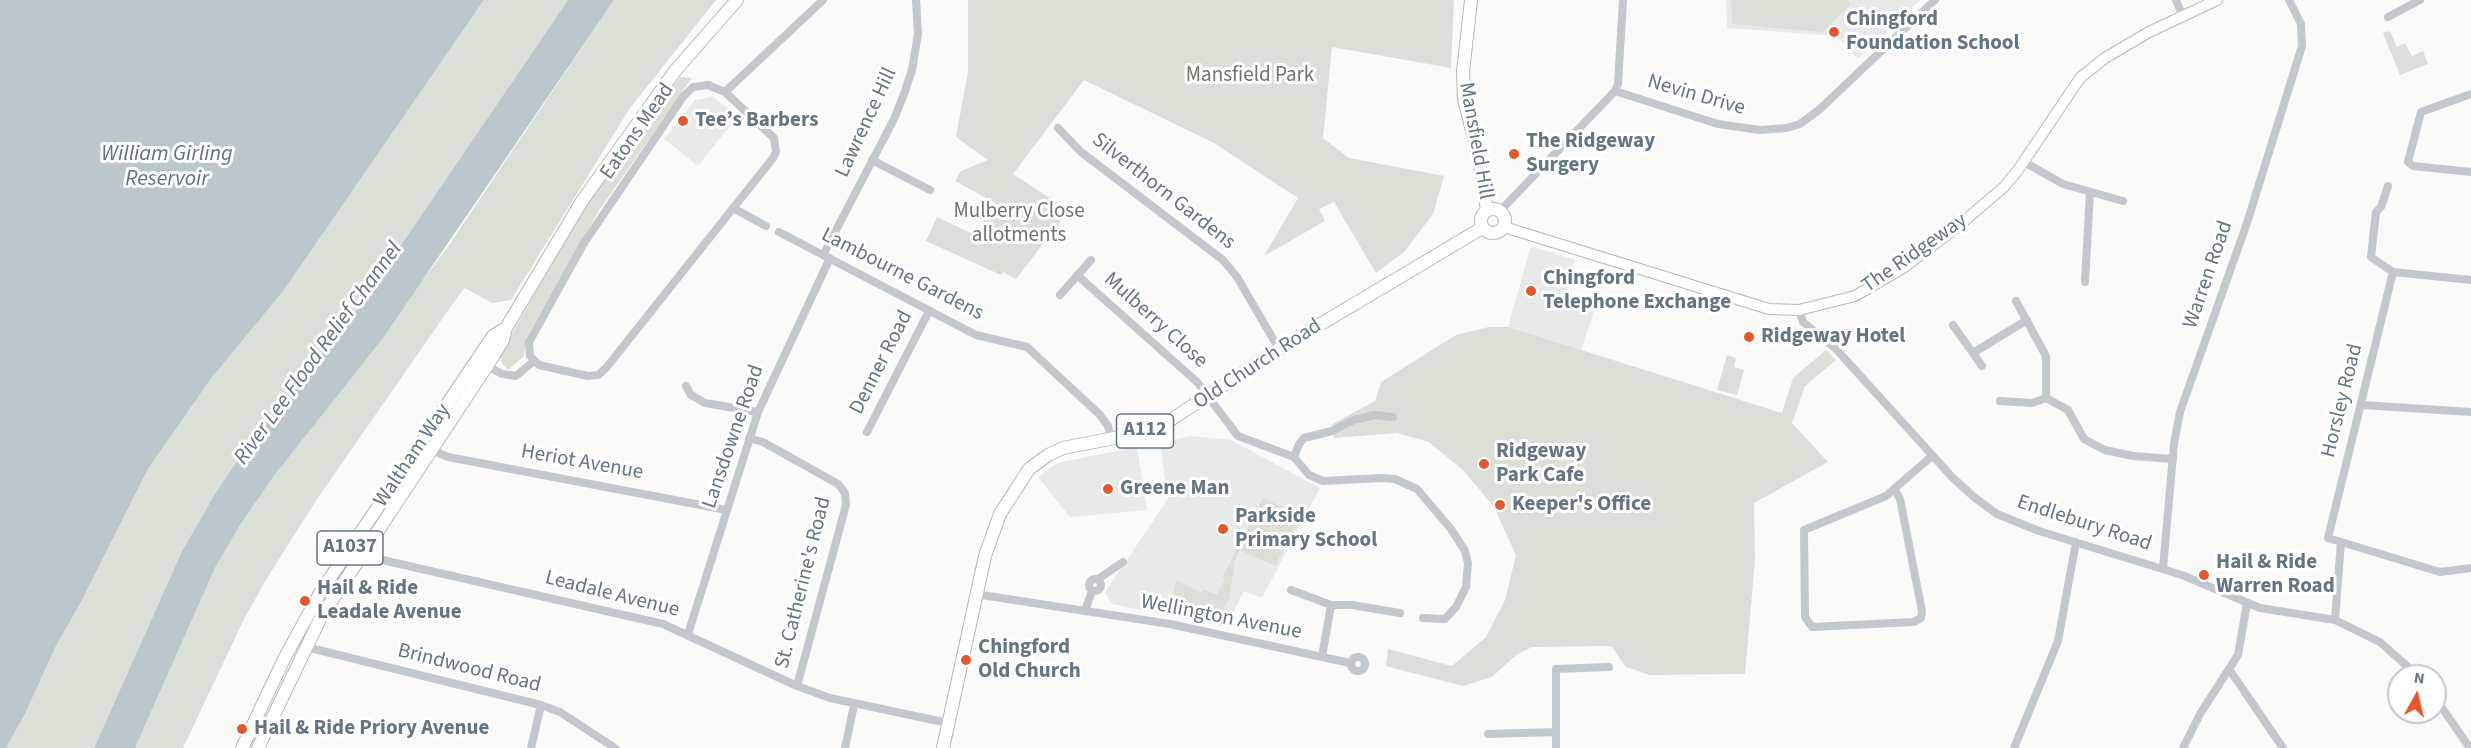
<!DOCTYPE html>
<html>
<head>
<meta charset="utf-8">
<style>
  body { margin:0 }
  #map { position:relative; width:2471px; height:748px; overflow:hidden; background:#fafaf8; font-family:"Source Sans 3",sans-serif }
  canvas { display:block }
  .north { position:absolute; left:2387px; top:664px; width:60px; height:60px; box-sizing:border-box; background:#fff; border:2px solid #c1c8cd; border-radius:50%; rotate:8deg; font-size:16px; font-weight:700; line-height:24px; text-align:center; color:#657683 }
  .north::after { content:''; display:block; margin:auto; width:21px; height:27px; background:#e4572e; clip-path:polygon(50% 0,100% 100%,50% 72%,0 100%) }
</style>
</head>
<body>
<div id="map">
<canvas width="2471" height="748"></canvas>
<div class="north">N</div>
</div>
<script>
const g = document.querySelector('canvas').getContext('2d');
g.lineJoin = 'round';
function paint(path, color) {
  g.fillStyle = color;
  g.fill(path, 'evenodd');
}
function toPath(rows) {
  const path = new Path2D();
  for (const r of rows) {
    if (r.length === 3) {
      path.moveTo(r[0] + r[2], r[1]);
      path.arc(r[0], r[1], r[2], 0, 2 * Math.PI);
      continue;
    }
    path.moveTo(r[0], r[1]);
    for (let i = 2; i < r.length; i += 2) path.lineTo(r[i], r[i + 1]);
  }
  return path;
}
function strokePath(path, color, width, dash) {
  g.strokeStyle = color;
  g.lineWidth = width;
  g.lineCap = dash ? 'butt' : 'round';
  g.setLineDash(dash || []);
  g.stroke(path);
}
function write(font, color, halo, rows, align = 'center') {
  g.font = font + ' "Source Sans 3",sans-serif';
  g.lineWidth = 6;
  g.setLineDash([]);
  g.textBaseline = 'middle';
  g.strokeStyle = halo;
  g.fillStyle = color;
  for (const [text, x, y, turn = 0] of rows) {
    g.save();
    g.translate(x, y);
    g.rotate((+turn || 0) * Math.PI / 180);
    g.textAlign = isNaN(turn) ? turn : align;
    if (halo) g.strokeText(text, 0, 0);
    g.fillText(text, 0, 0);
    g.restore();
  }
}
paint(toPath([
  [1726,0,1920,0,1858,59,1836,36,1727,28],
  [713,97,738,116,698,166,664,139,695,100],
  [1531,246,1575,260,1565,298,1595,308,1581,351,1508,327],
  [1189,436,1231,440,1320,488,1262,598,1244,591,1226,627,1112,604,1105,592,1168,499,1160,444],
  [1137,447,1147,510,1070,517,1038,477,1057,463]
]), '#e8e9e9');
paint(toPath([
  [484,0,568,0,352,317,250,442,216,492,182,551,94,748,6,748,25,714,55,648,81,602,148,469,210,380,284,290],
  [614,0,716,0,630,108,511,300,492,303,465,288,456,299,317,499,269,575,245,617,183,748,135,748,215,568,240,525,276,473,447,248],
  [968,0,1454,0,1451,68,1332,47,1323,138,1349,158,1444,176,1433,214,1404,252,1376,273,1334,202,1319,209,1325,221,1264,256,1298,198,1214,143,1084,80,1013,174,1056,202,1067,213,1016,279,1003,272,1001,275,926,241,937,217,975,235,995,203,955,181,961,171,988,160,956,137,968,72],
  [1731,0,1848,0,1850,5,1823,32,1732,24],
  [2390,31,2397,47,2405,43,2412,56,2423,51,2428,64,2400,75,2383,33],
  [680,77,692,78,600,209,527,336,524,356,508,370,501,362,500,355,587,201],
  [1489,327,1508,327,1782,413,1793,378,1826,350,1836,360,1805,386,1792,423,1828,462,1754,503,1755,559,1745,674,1650,675,1626,667,1612,647,1605,646,1532,647,1516,655,1492,677,1463,686,1386,666,1388,649,1452,666,1486,637,1505,600,1516,555,1494,507,1463,470,1429,442,1397,433,1334,438,1331,425,1375,401,1381,382,1456,335],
  [1727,355,1736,358,1734,367,1744,370,1737,395,1717,390],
  [1263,498,1301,516,1275,566,1240,550,1236,557,1229,599,1222,610,1213,615,1171,607,1176,580,1202,593,1204,590,1217,595,1225,579,1223,576]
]), '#dadfd7');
paint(toPath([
  [0,0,484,0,284,290,210,380,148,469,81,602,55,648,25,714,6,748,0,748],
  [568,0,614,0,383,338,276,473,240,525,215,568,135,748,94,748,182,551,216,492,250,442,352,317]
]), '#bbc7cb');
const secondary = toPath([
  [1504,227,1769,309,1799,310,1855,296,1903,268,1957,227,2004,187,2018,170,2080,78,2105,58,2149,32,2217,0]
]);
const primary = toPath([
  [1471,0,1463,72,1464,99,1478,154,1487,210],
  [1493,221,12],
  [242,748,284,659,320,593,493,336,506,328],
  [258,748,321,617,487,366,503,340,506,328,582,201,675,71,737,0],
  [943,748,985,556,1000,514,1029,469,1048,455,1063,448,1135,434,1166,423,1279,349,1482,228]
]);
strokePath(secondary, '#b3babf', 12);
strokePath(primary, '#b5babe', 14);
strokePath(toPath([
  [2176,0,2183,17],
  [2388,17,2420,0],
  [708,85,725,92,774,138,776,152,773,158,606,368,598,375,588,376,539,365,530,356,529,342,584,243,683,97,693,87,708,85],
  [1615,91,1718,124,1760,130,1787,128,1800,124,1820,109,1935,0],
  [725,92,823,0],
  [2471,94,2421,112,2408,162,2413,166,2471,172],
  [1058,128,1081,152,1223,260,1237,277,1279,349],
  [872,160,930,190],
  [2024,162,2063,184,2123,201],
  [2388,186,2381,207,2376,212,2371,257,2393,272,2471,280],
  [733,208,766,226],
  [1500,211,1615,91,1618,84,1623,0],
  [779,232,976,335,1027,347,1099,414,1108,426,1111,438],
  [823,255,894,119,904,94,912,70,918,34,916,0],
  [2393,272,2328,538,2440,572,2471,568],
  [1077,275,1197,382,1238,436,1294,457,1309,475,1323,481,1382,478,1395,479,1417,489,1451,529,1465,551,1468,563,1466,587,1456,607,1445,619,1423,618],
  [2085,282,2090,192],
  [1060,295,1091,260],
  [2016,301,2046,356,2046,398,2068,410,2084,439,2105,450,2133,456,2173,459],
  [1799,310,1803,322,1836,349,1952,477,1974,497,1997,514,2039,531,2182,575,2260,608,2335,620,2380,642,2418,676],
  [1953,325,1982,366],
  [1973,353,2027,320],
  [487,366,502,374,516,376,534,361],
  [686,386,691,395,705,403,758,412],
  [2000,401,2032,403,2046,398],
  [2362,405,2471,412],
  [867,432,929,311],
  [749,438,763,442,838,484,845,493,846,505,797,686],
  [432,450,448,457,727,510],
  [1294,457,1299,444,1304,438,1332,431,1354,420,1374,415,1393,417],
  [1895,490,1900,499,1922,611,1921,618,1914,622,1812,627,1805,617,1804,530,1886,496,1932,456],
  [364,551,378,559,663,624,797,686,830,698,948,723],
  [2163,568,2174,444,2180,412,2247,223,2302,46,2301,24,2289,0],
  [1095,585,6],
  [1098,579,1123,562],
  [1291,590,1331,605,1352,605,1400,613],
  [975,594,1170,624,1350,663],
  [1085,611,1092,591],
  [2335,620,2341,542],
  [688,634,758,412,830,258],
  [306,647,541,705,560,712,615,748],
  [1358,664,7],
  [1322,657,1331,605],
  [2229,669,2283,748],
  [2435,698,2470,748],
  [1488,734,1556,732],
  [531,748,541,705],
  [845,748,854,705],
  [1556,748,1556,669,1609,667],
  [2014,748,2058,641,2076,542],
  [2183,748,2200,714,2238,655,2247,603]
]), '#c3c8cc', 8);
strokePath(secondary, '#fff', 10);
strokePath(primary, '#fff', 12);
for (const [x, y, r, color] of [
  [1834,32,6,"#e4572e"],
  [683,121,6,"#e4572e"],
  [1514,154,6,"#e4572e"],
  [1531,291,6,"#e4572e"],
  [1749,337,6,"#e4572e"],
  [1484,464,6,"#e4572e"],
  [1108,489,6,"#e4572e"],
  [1500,505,6,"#e4572e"],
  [1223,529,6,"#e4572e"],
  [2204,575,6,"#e4572e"],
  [305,601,6,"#e4572e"],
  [966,660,6,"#e4572e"],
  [242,729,6,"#e4572e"]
]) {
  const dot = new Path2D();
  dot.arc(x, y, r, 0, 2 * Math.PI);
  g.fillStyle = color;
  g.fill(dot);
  strokePath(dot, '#fff', 2);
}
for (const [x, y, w] of [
  [1145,431,57],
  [350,548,66]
]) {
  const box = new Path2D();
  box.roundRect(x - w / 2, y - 17, w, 34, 4.5);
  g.fillStyle = '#fff';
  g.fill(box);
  strokePath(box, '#657683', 1.5);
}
write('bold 20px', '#657683', null, [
  ["A112",1145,431],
  ["A1037",350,548]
]);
write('bold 21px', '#657683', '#fff', [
  ["Chingford",1846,20],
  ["Foundation School",1846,44],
  ["Tee’s Barbers",695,121],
  ["The Ridgeway",1526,142],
  ["Surgery",1526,166],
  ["Chingford",1543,279],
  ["Telephone Exchange",1543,303],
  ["Ridgeway Hotel",1761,337],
  ["Ridgeway",1496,452],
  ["Park Cafe",1496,476],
  ["Greene Man",1120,489],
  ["Keeper's Office",1512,505],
  ["Parkside",1235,517],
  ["Primary School",1235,541],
  ["Hail & Ride",2216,563],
  ["Warren Road",2216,587],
  ["Hail & Ride",317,589],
  ["Leadale Avenue",317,613],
  ["Chingford",978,648],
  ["Old Church",978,672],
  ["Hail & Ride Priory Avenue",254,729]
], 'left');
write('21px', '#687a64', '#fff', [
  ["Mansfield Park",1250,76],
  ["Mulberry Close",1019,212],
  ["allotments",1019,236]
]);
write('21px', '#657683', '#fff', [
  ["Nevin Drive",1696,96,16],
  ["Lawrence Hill",867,123,-65],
  ["Eatons Mead",638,132,-55],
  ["Mansfield Hill",1475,141,80],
  ["Silverthorn Gardens",1163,192,38],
  ["The Ridgeway",1915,254,-35],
  ["Lambourne Gardens",902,275,27],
  ["Warren Road",2209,275,-71],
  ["Mulberry Close",1155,321,42],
  ["Denner Road",882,363,-63],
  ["Old Church Road",1258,365,-33],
  ["Horsley Road",2343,401,-76],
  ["Lansdowne Road",734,437,-71],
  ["Waltham Way",413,456,-56],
  ["Heriot Avenue",582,463,10],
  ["Endlebury Road",2084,524,18],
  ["St. Catherine's Road",804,583,-76],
  ["Leadale Avenue",612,595,14],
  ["Wellington Avenue",1221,618,11],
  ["Brindwood Road",469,669,14]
]);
write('italic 22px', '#60757c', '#fff', [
  ["William Girling",167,155],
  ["Reservoir",167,180],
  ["River Lee Flood Relief Channel",319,354,-54]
]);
</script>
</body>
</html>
